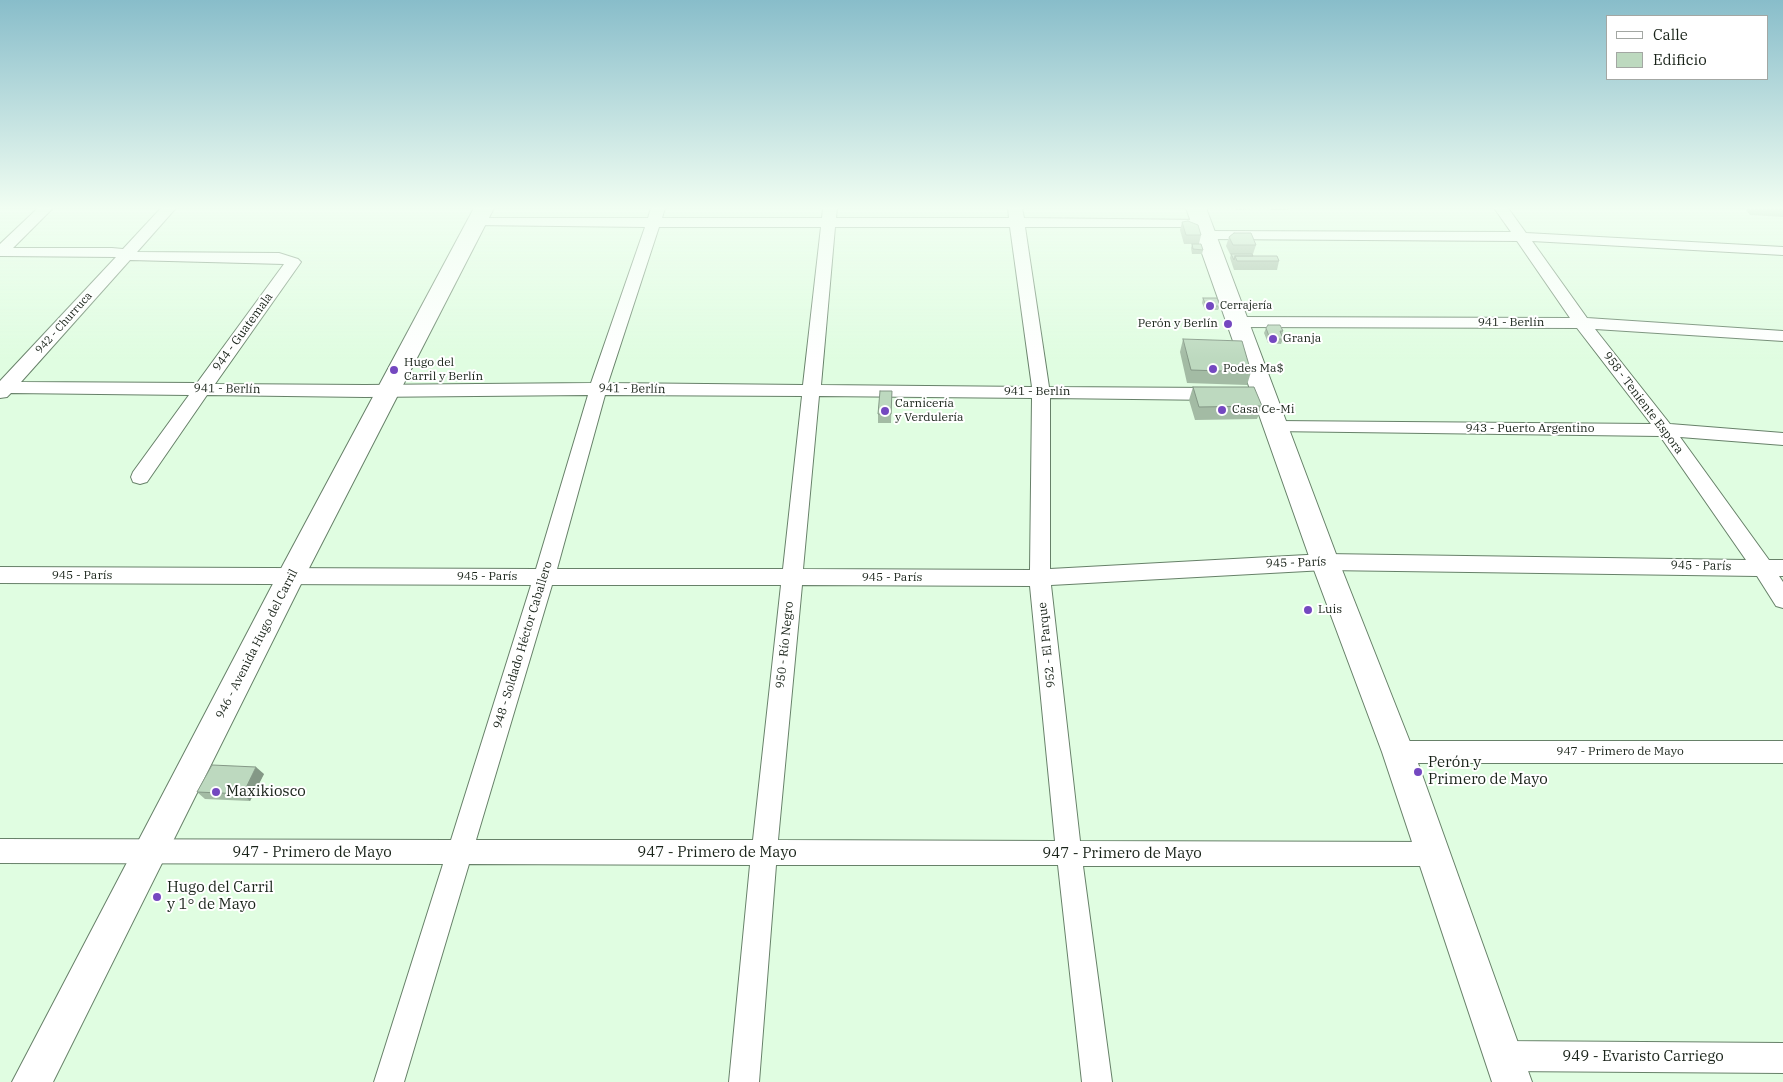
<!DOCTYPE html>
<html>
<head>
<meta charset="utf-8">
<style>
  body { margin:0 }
  #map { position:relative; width:1783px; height:1082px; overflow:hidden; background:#e0fde1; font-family:"IBM Plex Serif",serif }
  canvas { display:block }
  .legend { position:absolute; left:1606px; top:15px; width:162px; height:65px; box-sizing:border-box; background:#fff; border:1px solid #a3a7a3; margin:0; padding:6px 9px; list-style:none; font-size:15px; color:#192319 }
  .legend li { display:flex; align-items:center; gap:10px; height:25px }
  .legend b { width:25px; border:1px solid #a3a7a3 }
</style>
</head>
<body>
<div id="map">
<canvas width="1783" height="1082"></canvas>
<ul class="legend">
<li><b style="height:6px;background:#fff"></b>Calle</li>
<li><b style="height:14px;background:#bdd9bf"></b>Edificio</li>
</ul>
</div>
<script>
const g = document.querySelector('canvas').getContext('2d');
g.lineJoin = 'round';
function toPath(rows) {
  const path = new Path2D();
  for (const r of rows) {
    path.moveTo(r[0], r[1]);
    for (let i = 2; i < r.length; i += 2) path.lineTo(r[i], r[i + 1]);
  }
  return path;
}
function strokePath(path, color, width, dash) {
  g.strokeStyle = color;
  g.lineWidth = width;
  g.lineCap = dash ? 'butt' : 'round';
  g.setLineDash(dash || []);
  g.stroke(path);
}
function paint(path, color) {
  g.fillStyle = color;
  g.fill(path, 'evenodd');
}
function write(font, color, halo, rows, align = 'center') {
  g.font = font + ' "IBM Plex Serif",serif';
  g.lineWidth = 4;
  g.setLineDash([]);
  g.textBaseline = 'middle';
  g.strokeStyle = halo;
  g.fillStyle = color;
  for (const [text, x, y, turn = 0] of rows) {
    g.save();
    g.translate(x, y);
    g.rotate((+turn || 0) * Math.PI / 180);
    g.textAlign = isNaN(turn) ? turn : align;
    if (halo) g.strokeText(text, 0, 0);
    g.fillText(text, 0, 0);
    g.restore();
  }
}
const street = toPath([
  [38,208,53,208,13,248,112,248,123,249,161,208,176,208,137,252,279,253,298,259,301,262,215,384,365,385,591,383,645,227,472,225,470,222,477,218,648,218,651,208,665,208,662,218,822,218,823,208,837,208,836,218,1009,218,1008,208,1022,208,1024,218,1206,220,1208,223,1206,226,1201,227,1025,227,1049,387,1217,388,1223,390,1226,394,1223,398,1217,400,1050,398,1050,569,1325,554,1746,560,1660,436,1271,431,1268,427,1271,423,1277,421,1651,424,1577,328,1238,327,1230,322,1238,317,1570,318,1517,241,1207,239,1200,235,1207,231,1511,232,1494,208,1508,208,1526,233,1783,247,1783,255,1532,241,1587,318,1783,331,1783,341,1595,329,1670,424,1783,433,1783,445,1680,437,1769,560,1783,560,1783,576,1779,576,1783,582,1783,608,1776,606,1757,576,1325,570,1051,585,1080,841,1434,842,1443,845,1447,854,1443,863,1434,866,1083,866,1112,1082,1082,1082,1058,865,776,865,759,1082,729,1082,750,865,469,864,404,1082,374,1082,443,864,0,863,0,839,451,840,531,585,0,583,0,567,536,569,588,395,365,397,207,395,147,482,140,484,133,482,131,477,133,472,189,395,11,393,7,397,0,398,0,381,116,257,0,256,0,244,38,208],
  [659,227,821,227,803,385,608,383,659,227],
  [835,227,1010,227,1032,387,821,385,835,227],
  [130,260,284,264,197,383,21,382,130,260],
  [605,395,802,396,783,569,557,569,605,395],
  [819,396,1032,398,1030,570,803,569,819,396],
  [552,585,781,585,753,840,476,840,552,585],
  [802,585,1030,586,1055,841,778,840,802,585],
  [1398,741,1783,741,1783,763,1398,763,1390,759,1386,752,1390,745,1398,741],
  [1503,1041,1783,1043,1783,1073,1503,1071,1493,1066,1488,1056,1493,1046,1503,1041]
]);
const secondary = toPath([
  [474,208,494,208,305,576,53,1082,12,1082,277,576,474,208],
  [1186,208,1206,208,1339,562,1414,752,1532,1082,1492,1082,1382,752,1311,562,1186,208]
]);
strokePath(street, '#678169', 2);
strokePath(secondary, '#678169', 2);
paint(street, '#fff');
paint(secondary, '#fff');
paint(toPath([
  [1212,208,1289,208,1288,210,1213,209],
  [1744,208,1783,208,1783,217,1750,215],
  [1182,222,1201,235,1199,244,1184,244,1180,230],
  [1229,237,1256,245,1253,254,1252,254,1253,256,1279,261,1277,270,1234,270,1230,258,1231,254,1249,254,1230,254,1226,246],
  [1192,244,1203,250,1202,254,1192,254,1191,248],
  [1203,298,1220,306,1218,310,1205,310,1202,303],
  [1266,328,1283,331,1282,336,1283,339,1281,344,1268,343,1264,333],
  [1183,339,1251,372,1247,385,1187,383,1180,352],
  [1193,387,1262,406,1257,419,1195,420,1189,400],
  [892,391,891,423,878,423,878,414],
  [264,774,250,801,205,799,197,792]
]), '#a3bba4');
paint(toPath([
  [256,767,264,774,250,801,243,794]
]), '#849886');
const building = toPath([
  [1188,221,1198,225,1201,235,1186,235,1182,222,1188,221],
  [1234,233,1251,233,1256,245,1233,245,1229,237,1234,233],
  [1192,244,1201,244,1203,250,1193,249,1192,244],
  [1231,254,1252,254,1253,256,1235,256,1234,260,1231,254],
  [1235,256,1277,256,1279,261,1237,261,1235,256],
  [1203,298,1217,298,1220,306,1206,306,1203,298],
  [1268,325,1280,325,1283,331,1280,331,1283,339,1270,339,1266,328,1268,325],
  [1183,339,1242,341,1251,372,1191,370,1183,339],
  [1193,387,1254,387,1262,406,1199,407,1193,387],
  [880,391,892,391,891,414,878,414,880,391],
  [212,765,256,767,243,794,197,792,212,765]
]);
paint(building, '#bdd9bf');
strokePath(building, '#849886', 1);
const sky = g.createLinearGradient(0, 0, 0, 359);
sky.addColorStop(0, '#88bdca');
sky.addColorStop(0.58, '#f1fef2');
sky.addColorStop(1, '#f1fef200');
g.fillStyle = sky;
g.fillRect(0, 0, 1783, 359);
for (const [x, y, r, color] of [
  [1210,306,5,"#7448c0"],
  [1228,324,5,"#7448c0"],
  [1273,339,5,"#7448c0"],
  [1213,369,5,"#7448c0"],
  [394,370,5,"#7448c0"],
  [1222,410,5,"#7448c0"],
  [885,411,5,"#7448c0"],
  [1308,610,5,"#7448c0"],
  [1418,772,5,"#7448c0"],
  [216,792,5,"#7448c0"],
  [157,897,5,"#7448c0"]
]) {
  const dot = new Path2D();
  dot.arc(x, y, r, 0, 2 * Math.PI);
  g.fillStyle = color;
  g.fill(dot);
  strokePath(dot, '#fff', 2);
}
write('11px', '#192319', '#fff', [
  ["Cerrajería",1220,306]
], 'left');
write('11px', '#192319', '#fff', [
  ["942 - Churruca",64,323,-48]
]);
write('12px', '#192319', '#fff', [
  ["941 - Berlín",1511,323],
  ["944 - Guatemala",243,332,-54],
  ["941 - Berlín",227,389,1],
  ["941 - Berlín",632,389,1],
  ["941 - Berlín",1037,392],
  ["958 - Teniente Espora",1643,403,53],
  ["943 - Puerto Argentino",1530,429],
  ["945 - París",1296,563,-2],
  ["945 - París",1701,566,1],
  ["945 - París",82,576],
  ["945 - París",487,577],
  ["945 - París",892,578],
  ["946 - Avenida Hugo del Carril",257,644,-63],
  ["948 - Soldado Héctor Caballero",523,645,-73],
  ["950 - Río Negro",785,645,-84],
  ["952 - El Parque",1047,645,-96],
  ["947 - Primero de Mayo",1620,752]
]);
write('12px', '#192319', '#fff', [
  ["Perón y Berlín",1218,324,"right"],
  ["Granja",1283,339],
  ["Hugo del",404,363],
  ["Carril y Berlín",404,377],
  ["Podes Ma$",1223,369],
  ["Carnicería",895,404],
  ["y Verdulería",895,418],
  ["Casa Ce-Mi",1232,410],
  ["Luis",1318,610]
], 'left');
write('15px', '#192319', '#fff', [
  ["Perón y",1428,763],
  ["Primero de Mayo",1428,780],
  ["Maxikiosco",226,792],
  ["Hugo del Carril",167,888],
  ["y 1° de Mayo",167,905]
], 'left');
write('15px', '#192319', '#fff', [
  ["947 - Primero de Mayo",312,853],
  ["947 - Primero de Mayo",717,853],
  ["947 - Primero de Mayo",1122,854],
  ["949 - Evaristo Carriego",1643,1057]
]);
</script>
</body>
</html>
